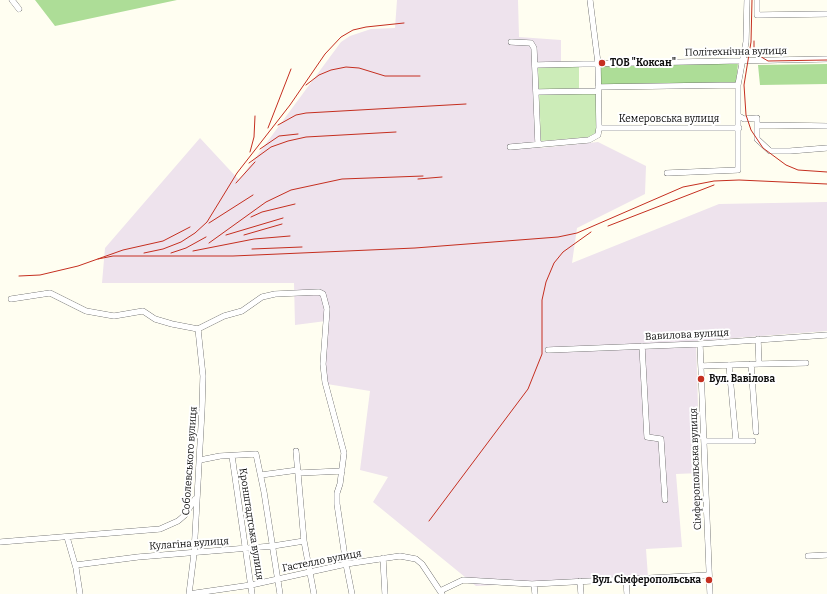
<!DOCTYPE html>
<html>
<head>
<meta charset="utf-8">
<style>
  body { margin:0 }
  canvas { display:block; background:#fffef1 }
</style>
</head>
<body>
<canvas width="827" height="594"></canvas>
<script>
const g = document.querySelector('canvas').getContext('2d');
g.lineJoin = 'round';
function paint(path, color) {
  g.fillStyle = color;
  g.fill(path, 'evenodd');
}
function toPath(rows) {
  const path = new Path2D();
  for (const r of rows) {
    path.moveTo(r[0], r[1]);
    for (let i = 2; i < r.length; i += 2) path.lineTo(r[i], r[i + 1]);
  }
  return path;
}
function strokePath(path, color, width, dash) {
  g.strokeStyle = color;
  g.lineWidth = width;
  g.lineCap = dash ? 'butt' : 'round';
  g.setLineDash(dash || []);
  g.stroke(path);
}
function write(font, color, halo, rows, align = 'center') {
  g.font = font + ' Bitter,serif';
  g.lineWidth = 4;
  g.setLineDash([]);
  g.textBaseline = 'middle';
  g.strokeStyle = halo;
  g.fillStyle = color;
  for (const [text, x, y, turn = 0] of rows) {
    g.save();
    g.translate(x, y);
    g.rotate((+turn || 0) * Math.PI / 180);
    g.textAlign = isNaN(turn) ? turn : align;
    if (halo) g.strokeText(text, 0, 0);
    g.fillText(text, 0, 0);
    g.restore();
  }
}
paint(toPath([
  [397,0,518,0,519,37,561,40,561,66,538,67,540,148,598,142,646,166,645,194,577,228,572,263,719,204,827,202,827,331,696,341,700,473,676,474,682,547,646,549,648,577,476,586,373,502,388,477,360,470,370,391,327,384,325,382,326,321,295,325,294,283,102,283,105,248,200,138,239,180,341,42,350,36,371,29,395,28]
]), '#eee3ed');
paint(toPath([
  [579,66,579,92,596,92,597,132,589,137,541,141,538,67]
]), '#ccecb8');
paint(toPath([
  [35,0,177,0,55,26],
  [738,63,736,84,601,85,601,65],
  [827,64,827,84,760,85,758,65]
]), '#addd97');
const minor = toPath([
  [12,0,19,9],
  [757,0,757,15,827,14],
  [511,42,531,43,534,48,538,144],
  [535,65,827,59],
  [598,87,738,85],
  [536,92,598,91],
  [739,116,744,119,757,118,757,139,770,151,790,151,827,148],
  [757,125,827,126],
  [599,128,739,128],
  [510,147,589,140,598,135,599,128,598,63,590,0],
  [667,173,738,170,738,85,746,42,747,0],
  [11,299,50,293,86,311,114,316,143,311,155,319,172,324,198,329,224,316,242,311,262,297,275,294,319,292,323,294,327,309,323,364,325,382,344,453,340,484,337,493,337,504,346,564,352,594],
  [700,344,710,594],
  [642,346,647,437,661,439,665,500],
  [548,350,700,344,827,335],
  [751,364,756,432],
  [759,364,806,363],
  [729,365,736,441],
  [701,366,759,364,758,339],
  [704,441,753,441],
  [296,451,304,541,314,594],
  [232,456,252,594],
  [200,460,220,456,256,454,264,492,280,594],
  [299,473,342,471],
  [261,475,298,470],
  [67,537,76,568,80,594],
  [0,542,160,529,178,521,185,515,195,499],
  [808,556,827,555],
  [383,558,385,594],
  [76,565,138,557,273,546,304,541],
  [626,578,627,594],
  [580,581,581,594],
  [534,584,535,594],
  [440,591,463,580,532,584,709,575],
  [189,594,251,585,346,564,400,556,416,559,422,564,442,594],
  [189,594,194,554,202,409,203,376,198,329]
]);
strokePath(minor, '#424242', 6);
strokePath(minor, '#fff', 5.5);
strokePath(toPath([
  [752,0,751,42,744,85,746,115,751,130,763,148,786,165,798,170,827,172],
  [754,41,754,49,758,55,768,61,827,60]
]), '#c52f20', 1);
strokePath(toPath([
  [306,85,319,75,331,70,346,67,359,68,385,76,420,76],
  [278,125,296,115,306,113,466,104],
  [268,128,291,69],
  [260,149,279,136,298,134],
  [250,152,254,137,255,116],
  [249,163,271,147,288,141,306,137,396,132],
  [418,179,442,177],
  [236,183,255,162],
  [251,217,262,212,295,204],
  [209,223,253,195],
  [608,226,714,185],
  [226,235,283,218],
  [244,235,282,224],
  [209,243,266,202,291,190,342,179,423,176],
  [252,249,302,247],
  [193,251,254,239,290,236],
  [144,253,163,249,181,242,195,233,207,222,237,173,290,105,325,54,341,37,353,30,366,27,404,23],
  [171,253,186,248,206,237],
  [98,259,113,256,233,256,415,248,558,237,577,233,683,187,714,181,739,180,827,184],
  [19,276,40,275,78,266,123,250,163,241,190,227],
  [429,521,528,389,542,354,542,300,546,282,554,263,563,252,591,232]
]), '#c52f20', 1);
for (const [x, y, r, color] of [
  [602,63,4,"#c52f20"],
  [701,379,4,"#c52f20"],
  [709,580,4,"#c52f20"]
]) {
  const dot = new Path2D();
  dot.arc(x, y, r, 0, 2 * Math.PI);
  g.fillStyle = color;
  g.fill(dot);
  strokePath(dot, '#fff', 1.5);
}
write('10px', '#0f0f0f', '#fff', [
  ["Політехнічна вулиця",736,52,-1],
  ["Кемеровська вулиця",669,119],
  ["Вавилова вулиця",687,335,-3],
  ["Соболевського вулиця",190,461,-86],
  ["Сімферопольська вулиця",696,469,-92],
  ["Кронштадтська вулиця",251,524,81],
  ["Кулагіна вулиця",189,544,-4],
  ["Гастелло вулиця",322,561,-11]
]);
write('bold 10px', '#0f0f0f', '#fff', [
  ["ТОВ \"Коксан\"",610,63],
  ["Вул. Вавілова",709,379],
  ["Вул. Сімферопольська",701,580,"right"]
], 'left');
</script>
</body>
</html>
